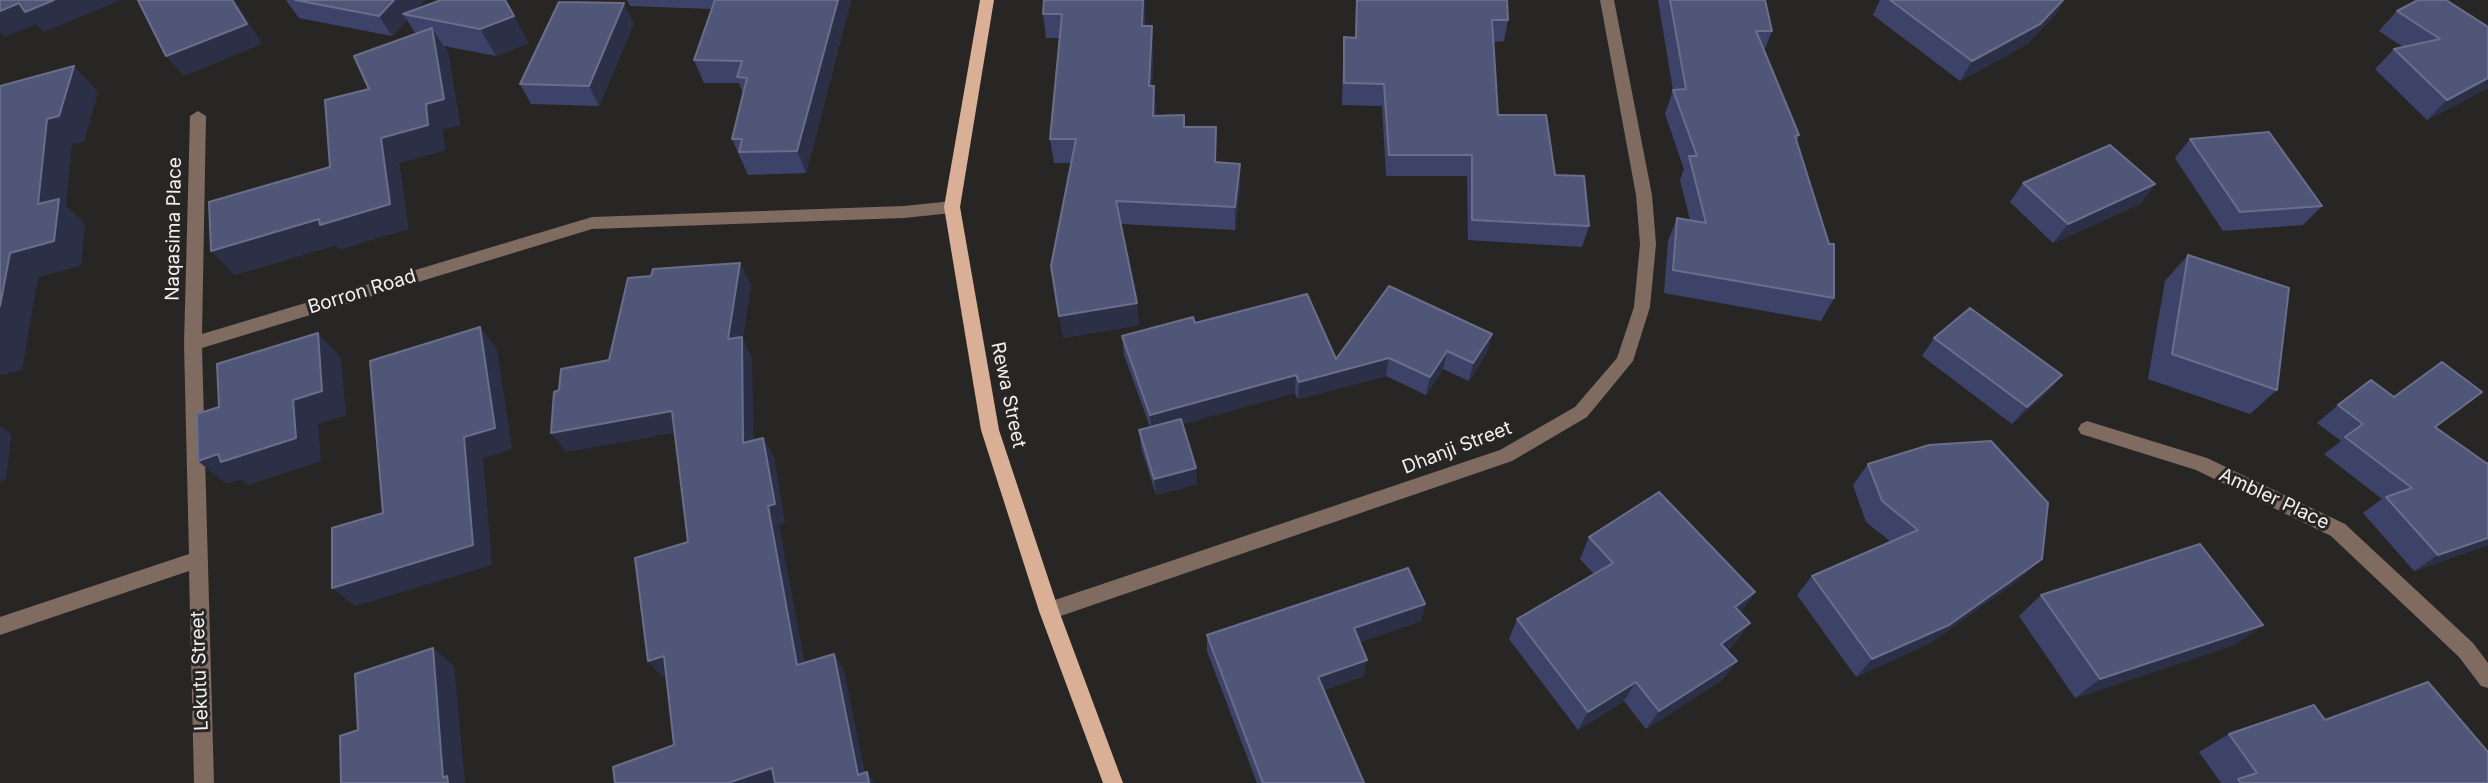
<!DOCTYPE html>
<html>
<head>
<meta charset="utf-8">
<style>
  body { margin:0 }
  canvas { display:block; background:#282624 }
</style>
</head>
<body>
<canvas width="2488" height="783"></canvas>
<script>
const g = document.querySelector('canvas').getContext('2d');
g.lineJoin = 'round';
function toPath(rows) {
  const path = new Path2D();
  for (const r of rows) {
    path.moveTo(r[0], r[1]);
    for (let i = 2; i < r.length; i += 2) path.lineTo(r[i], r[i + 1]);
  }
  return path;
}
function paint(path, color) {
  g.fillStyle = color;
  g.fill(path, 'evenodd');
}
function strokePath(path, color, width, dash) {
  g.strokeStyle = color;
  g.lineWidth = width;
  g.lineCap = dash ? 'butt' : 'round';
  g.setLineDash(dash || []);
  g.stroke(path);
}
function write(font, color, halo, rows, align = 'center') {
  g.font = font + ' Inter,sans-serif';
  g.lineWidth = 6;
  g.setLineDash([]);
  g.textBaseline = 'middle';
  g.strokeStyle = halo;
  g.fillStyle = color;
  for (const [text, x, y, turn = 0] of rows) {
    g.save();
    g.translate(x, y);
    g.rotate((+turn || 0) * Math.PI / 180);
    g.textAlign = isNaN(turn) ? turn : align;
    if (halo) g.strokeText(text, 0, 0);
    g.fillText(text, 0, 0);
    g.restore();
  }
}
paint(toPath([
  [1600,0,1614,0,1652,195,1656,244,1650,307,1633,361,1587,417,1512,461,1049,620,1042,617,1039,611,1042,605,1049,602,1500,450,1575,407,1617,358,1634,307,1640,244,1636,195,1600,0],
  [198,111,206,116,202,334,592,217,904,206,952,201,960,207,952,213,904,218,592,229,202,348,214,783,194,783,189,571,0,635,0,617,189,554,184,344,190,116,198,111],
  [2087,421,2207,458,2345,524,2473,643,2488,663,2488,688,2481,686,2459,657,2331,536,2196,470,2081,434,2078,429,2081,424,2087,421]
]), '#7f6b5f');
paint(toPath([
  [980,0,994,0,960,207,999,430,1059,611,1123,783,1103,783,1039,611,981,430,944,207,980,0]
]), '#d9af96');
paint(toPath([
  [286,0,425,0,417,9,529,43,496,56,444,46,448,53,460,125,442,129,445,150,399,163,408,229,340,249,336,245,234,275,330,167,369,89,416,34,407,20,392,36,299,18],
  [627,0,851,0,806,173,748,175,732,139,743,93,739,83,704,83,694,60,712,9,630,6],
  [1356,0,1507,0,1508,20,1504,41,1493,42,1498,115,1555,175,1589,226,1582,247,1468,240,1467,176,1386,176,1382,106,1342,105,1343,59,1344,37,1355,38],
  [1658,0,1765,0,1772,31,1764,51,1799,135,1797,141,1834,298,1821,321,1664,293,1668,241,1677,218,1690,220,1680,180,1684,169,1665,114,1673,90],
  [1880,0,2064,0,2055,15,2027,44,1960,81,1873,15],
  [2418,0,2488,88,2427,120,2375,69,2394,49,2403,47,2379,31,2397,11],
  [1145,9,1145,26,1153,50,1152,86,1154,86,1156,116,1185,127,1216,162,1240,164,1240,187,1235,230,1121,224,1139,325,1063,338,1071,163,1054,163,1050,139,1060,38,1046,38,1043,14],
  [634,23,599,106,531,104,520,84],
  [2190,139,2322,206,2303,225,2223,231,2175,158],
  [2023,183,2155,184,2140,204,2053,243,2010,202],
  [2188,255,2277,390,2250,414,2148,379,2165,281],
  [1195,323,1336,359,1492,334,1487,352,1469,381,1443,369,1426,395,1386,376,1298,399,1295,393,1182,424,1197,484,1156,495,1141,447,1139,430,1150,427,1124,355,1122,336],
  [1934,338,2062,375,2047,393,2012,424,1922,356],
  [2338,405,2435,427,2486,463,2488,463,2488,545,2414,571,2363,513,2382,499,2324,454,2341,441,2317,423],
  [1868,464,2021,578,1930,643,1856,677,1797,595,1812,576,1891,542,1866,522,1853,485],
  [1589,537,1755,592,1740,613,1735,643,1727,650,1737,661,1722,680,1646,729,1624,701,1578,730,1509,639,1517,619,1594,574,1580,559],
  [2041,595,2263,625,2234,645,2075,698,2019,616],
  [1425,604,1421,621,1360,642,1364,676,1324,690,1364,783,1257,783,1207,651,1207,635],
  [2325,720,2488,783,2221,783,2199,752,2229,734]
]), '#3d4368');
paint(toPath([
  [54,0,121,0,44,32,36,24,5,37,0,32,0,11,19,3],
  [232,0,235,0,262,44,184,76,166,56],
  [394,0,425,0,411,16,403,14,407,20,392,36,379,16],
  [838,0,851,0,806,173,797,151],
  [1143,0,1145,0,1145,9,1144,50,1142,26],
  [2063,0,2064,0,2055,15,2027,44,1960,81,1972,61],
  [624,3,634,23,599,106,589,86],
  [514,16,529,43,496,56,480,29],
  [1152,26,1153,50,1151,110,1149,86],
  [432,28,448,53,460,125,442,129,445,150,399,163,408,229,340,249,336,245,234,275,211,251,319,219,381,138,426,104],
  [74,66,98,92,84,142,72,144,66,206,85,224,81,266,38,277,22,370,0,375,0,306,10,253,38,204,47,119],
  [2488,78,2488,88,2427,120,2447,100],
  [1154,86,1156,110,1155,139,1153,116],
  [1240,164,1240,187,1235,230,1235,207],
  [2155,184,2140,204,2053,243,2068,224],
  [740,263,751,285,743,338,752,358,754,463,743,443,728,339],
  [1137,303,1139,325,1063,338,1059,316],
  [480,327,497,349,512,449,483,458,492,565,355,606,332,588,464,437],
  [318,333,341,358,346,415,318,424,321,461,248,485,241,479,226,484,198,461,218,454,293,400],
  [1492,334,1487,352,1469,381,1473,363],
  [1447,351,1443,369,1426,395,1430,377],
  [1389,358,1386,376,1298,399,1299,382],
  [1296,375,1295,393,1152,433,1150,415],
  [2062,375,2047,393,2012,424,2027,407],
  [672,411,684,431,567,452,551,433],
  [0,426,11,434,6,479,0,481],
  [763,438,774,457,785,523,779,525,808,681,797,665,768,506],
  [1196,468,1197,484,1156,495,1154,479],
  [2488,538,2488,545,2414,571,2438,555],
  [2042,559,2021,578,1930,643,1856,677,1872,659],
  [1755,592,1740,613,1735,607],
  [1425,604,1421,621,1351,645,1354,628],
  [1750,623,1735,643,1707,663,1721,644],
  [2263,625,2234,645,2075,698,2100,679],
  [433,648,454,666,465,783,448,783,443,778],
  [834,654,844,670,867,783,858,775],
  [664,656,678,672,662,677,648,661],
  [1367,660,1364,676,1316,693,1318,677],
  [1737,661,1722,680,1646,729,1659,711],
  [1636,682,1624,701,1578,730,1588,712],
  [772,768,784,783,728,783],
  [867,772,874,783,869,783]
]), '#2c3047');
const building = toPath([
  [0,0,54,0,25,12,19,3,0,11,0,0],
  [138,0,232,0,247,24,166,56,138,0],
  [295,0,394,0,379,16,295,0],
  [441,0,505,0,514,16,480,29,403,14,441,0],
  [715,0,838,0,797,151,739,152,742,139,732,139,747,78,737,77,742,61,694,60,715,0],
  [1044,0,1143,0,1142,26,1152,26,1149,86,1154,86,1153,116,1184,115,1184,127,1216,127,1215,162,1240,164,1235,207,1116,201,1137,303,1059,316,1051,266,1076,139,1050,139,1062,14,1043,14,1044,0],
  [1357,0,1507,0,1508,20,1492,20,1498,115,1546,115,1555,175,1584,176,1589,226,1472,220,1472,155,1389,155,1384,84,1344,83,1344,37,1356,38,1357,0],
  [1670,0,1765,0,1772,31,1756,31,1799,135,1795,136,1829,244,1834,244,1834,298,1673,270,1677,218,1706,223,1689,156,1697,156,1673,90,1686,89,1670,0],
  [1890,0,2063,0,2040,24,1972,61,1890,0],
  [2418,0,2446,0,2488,27,2488,78,2447,100,2394,49,2440,39,2397,11,2418,0],
  [559,2,624,3,589,86,520,84,559,2],
  [432,28,444,99,426,104,428,125,381,138,390,204,320,225,319,219,211,251,209,202,330,167,325,100,369,89,354,56,432,28],
  [74,66,59,116,47,119,38,204,59,199,54,241,10,253,0,306,0,86,74,66],
  [2269,132,2322,206,2240,212,2190,139,2269,132],
  [2110,145,2155,184,2068,224,2023,183,2110,145],
  [2188,255,2289,288,2277,390,2172,354,2188,255],
  [740,263,728,339,742,337,743,443,763,438,775,504,768,506,797,665,834,654,858,775,867,772,869,783,775,783,772,768,728,783,615,783,613,767,674,745,664,656,648,661,635,558,688,542,672,411,551,433,554,392,559,390,561,369,609,360,628,278,651,276,653,269,740,263],
  [1389,286,1492,334,1473,363,1447,351,1430,377,1389,358,1299,382,1296,375,1150,415,1122,336,1193,317,1195,323,1307,294,1336,359,1389,286],
  [1970,308,2062,375,2027,407,1934,338,1970,308],
  [480,327,495,428,464,437,473,545,332,588,332,528,383,513,370,361,480,327],
  [318,333,322,391,293,400,296,438,221,462,218,454,198,461,197,414,219,407,217,364,318,333],
  [2442,362,2482,392,2435,427,2486,463,2488,463,2488,538,2438,555,2386,497,2412,488,2345,437,2363,424,2338,405,2371,380,2394,397,2442,362],
  [1181,419,1196,468,1154,479,1139,430,1181,419],
  [1991,441,2048,503,2042,559,1949,625,1872,659,1812,576,1918,530,1882,501,1868,464,1929,445,1991,441],
  [1659,492,1755,592,1735,607,1750,623,1721,644,1737,661,1659,711,1636,682,1588,712,1517,619,1613,563,1589,537,1659,492],
  [2200,544,2263,625,2100,679,2041,595,2200,544],
  [1408,568,1425,604,1354,628,1367,660,1318,677,1364,783,1263,783,1207,635,1408,568],
  [433,648,443,778,447,776,448,783,341,783,340,736,358,730,355,674,433,648],
  [2428,682,2488,752,2488,783,2241,783,2238,779,2257,773,2229,734,2314,705,2325,720,2428,682]
]);
paint(building, '#505677');
strokePath(building, '#6a6e8a', 2);
write('19px', '#f3f1f0', '#282624', [
  ["Naqasima Place",174,229,-89],
  ["Borron Road",362,292,-17],
  ["Rewa Street",1008,395,78],
  ["Dhanji Street",1457,448,-21],
  ["Ambler Place",2274,499,25],
  ["Lekutu Street",200,671,-92]
]);
</script>
</body>
</html>
